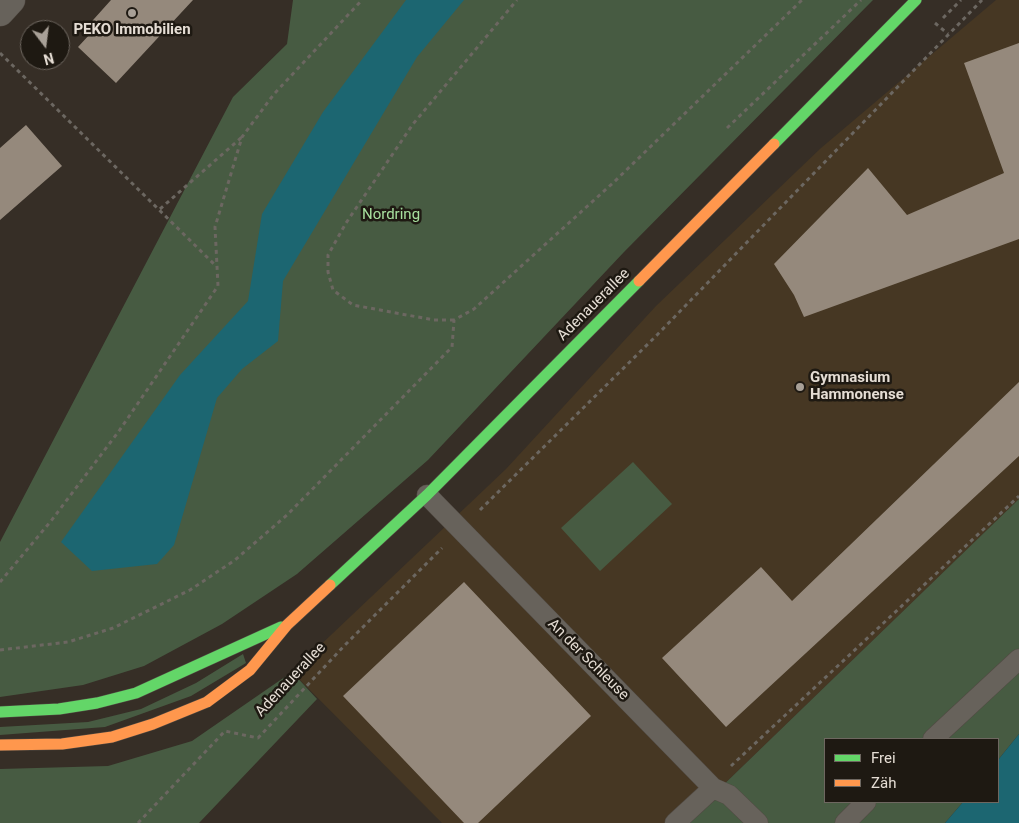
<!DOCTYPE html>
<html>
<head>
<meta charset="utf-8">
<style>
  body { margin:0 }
  #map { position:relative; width:1019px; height:823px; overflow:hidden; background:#362e26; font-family:Roboto,sans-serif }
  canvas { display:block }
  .legend { position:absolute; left:824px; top:738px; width:175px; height:65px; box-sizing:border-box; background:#1e1912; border:1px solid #6e6760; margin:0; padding:6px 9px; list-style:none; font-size:15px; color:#e5ddd4 }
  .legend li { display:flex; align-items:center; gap:10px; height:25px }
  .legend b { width:25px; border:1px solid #6e6760 }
  .north { position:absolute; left:20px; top:20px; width:50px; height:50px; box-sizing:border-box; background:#1e1912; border:1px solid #6e6760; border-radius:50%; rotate:165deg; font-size:14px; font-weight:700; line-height:20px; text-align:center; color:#e5ddd4 }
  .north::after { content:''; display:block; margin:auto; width:18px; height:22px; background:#a8a097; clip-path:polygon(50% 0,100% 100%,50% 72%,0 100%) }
</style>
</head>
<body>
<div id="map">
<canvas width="1019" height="823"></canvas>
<ul class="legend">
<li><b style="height:6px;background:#63d668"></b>Frei</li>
<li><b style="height:6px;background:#ff974d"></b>Zäh</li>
</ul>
<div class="north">N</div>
</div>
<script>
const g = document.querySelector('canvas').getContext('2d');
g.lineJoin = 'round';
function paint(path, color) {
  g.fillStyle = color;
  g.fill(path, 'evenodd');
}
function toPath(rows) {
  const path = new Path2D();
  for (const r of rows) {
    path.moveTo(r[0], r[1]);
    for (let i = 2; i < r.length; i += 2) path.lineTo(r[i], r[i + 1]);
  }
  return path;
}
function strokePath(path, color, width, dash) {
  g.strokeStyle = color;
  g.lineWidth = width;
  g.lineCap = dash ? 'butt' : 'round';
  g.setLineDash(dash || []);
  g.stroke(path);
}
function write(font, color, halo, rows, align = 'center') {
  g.font = font + ' Roboto,sans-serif';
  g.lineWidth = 5;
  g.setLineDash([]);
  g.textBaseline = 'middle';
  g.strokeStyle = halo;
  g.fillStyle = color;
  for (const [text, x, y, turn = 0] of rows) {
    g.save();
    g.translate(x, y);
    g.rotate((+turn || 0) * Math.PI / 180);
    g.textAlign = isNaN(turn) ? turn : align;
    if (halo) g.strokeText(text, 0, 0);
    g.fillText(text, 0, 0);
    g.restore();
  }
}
paint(toPath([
  [996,0,1019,0,1019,499,684,823,442,823,292,672,506,469,656,306,821,148]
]), '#463723');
paint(toPath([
  [293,0,873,0,624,252,428,460,297,574,222,624,144,666,83,685,0,697,0,542,233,97,287,44],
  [633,462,672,504,600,571,561,528],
  [1019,499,1019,734,998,760,998,739,825,739,825,802,963,802,945,823,684,823],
  [243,654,246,663,191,696,105,727,0,735,0,727,88,722,141,709,196,683],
  [292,672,317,699,199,823,0,823,0,769,108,766,192,741]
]), '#475b42');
paint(toPath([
  [406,0,464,0,417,57,283,281,278,341,242,369,217,398,174,545,157,564,92,571,61,542,180,375,248,301,262,214,323,112],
  [1019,734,1019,823,945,823,963,802,998,802,998,760]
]), '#1c6671');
paint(toPath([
  [111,0,193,0,116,83,78,47,90,34,85,29],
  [1019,43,1019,239,804,317,794,295,774,264,868,168,907,215,1004,173,964,63],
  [26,125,62,166,0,220,0,148],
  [1019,382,1019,456,726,727,662,658,761,567,792,601],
  [464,582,591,716,478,823,464,823,343,696]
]), '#95897c');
const lane = toPath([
  [427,495,713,788,729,795,758,823],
  [933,739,1019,659],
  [675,823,713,788],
  [845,823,866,802]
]);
const street = toPath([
  [0,12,11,0]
]);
const fast = toPath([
  [774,144,916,0],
  [330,585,427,495,639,281],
  [0,712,59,709,97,703,136,693,281,627]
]);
const slow = toPath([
  [639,281,774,144],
  [0,745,62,744,112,737,153,724,207,702,250,670,287,625,330,585]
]);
strokePath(lane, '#514a43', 21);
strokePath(street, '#514a43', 29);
strokePath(fast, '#514a43', 12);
strokePath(slow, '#514a43', 12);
strokePath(toPath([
  [943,18,961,0],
  [935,23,948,34],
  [0,53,216,266],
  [727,128,861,0],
  [160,209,242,137],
  [454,320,434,320,353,305,333,290,328,272,328,255,346,223,413,124,517,0],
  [480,510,657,335,982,0],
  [0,582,51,521,119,431,218,286,215,227,242,137,274,94,362,0],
  [0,650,68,642,113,628,190,590,235,560,287,515,452,347,454,320,474,309,614,182,802,0],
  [731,766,1019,496],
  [138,823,225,731,258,738,344,646,442,548]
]), '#6c6761', 3, [4, 4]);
strokePath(lane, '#67625b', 20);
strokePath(street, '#67625b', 28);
strokePath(fast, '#63d668', 11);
strokePath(slow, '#ff974d', 11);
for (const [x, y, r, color] of [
  [132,13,5,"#a8a097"],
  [800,387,5,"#a8a097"]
]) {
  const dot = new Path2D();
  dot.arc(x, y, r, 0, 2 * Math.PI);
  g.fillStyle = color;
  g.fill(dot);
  strokePath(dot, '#1e1912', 2);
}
write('bold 15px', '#e5ddd4', '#1e1912', [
  ["PEKO Immobilien",132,30],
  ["Gymnasium",810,378,"left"],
  ["Hammonense",810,395,"left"]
]);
write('15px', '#a7e09e', '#1e1912', [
  ["Nordring",391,215]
]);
write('15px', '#e5ddd4', '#1e1912', [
  ["Adenauerallee",594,305,-45],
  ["An der Schleuse",588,660,45],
  ["Adenauerallee",291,680,-47]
]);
</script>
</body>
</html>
